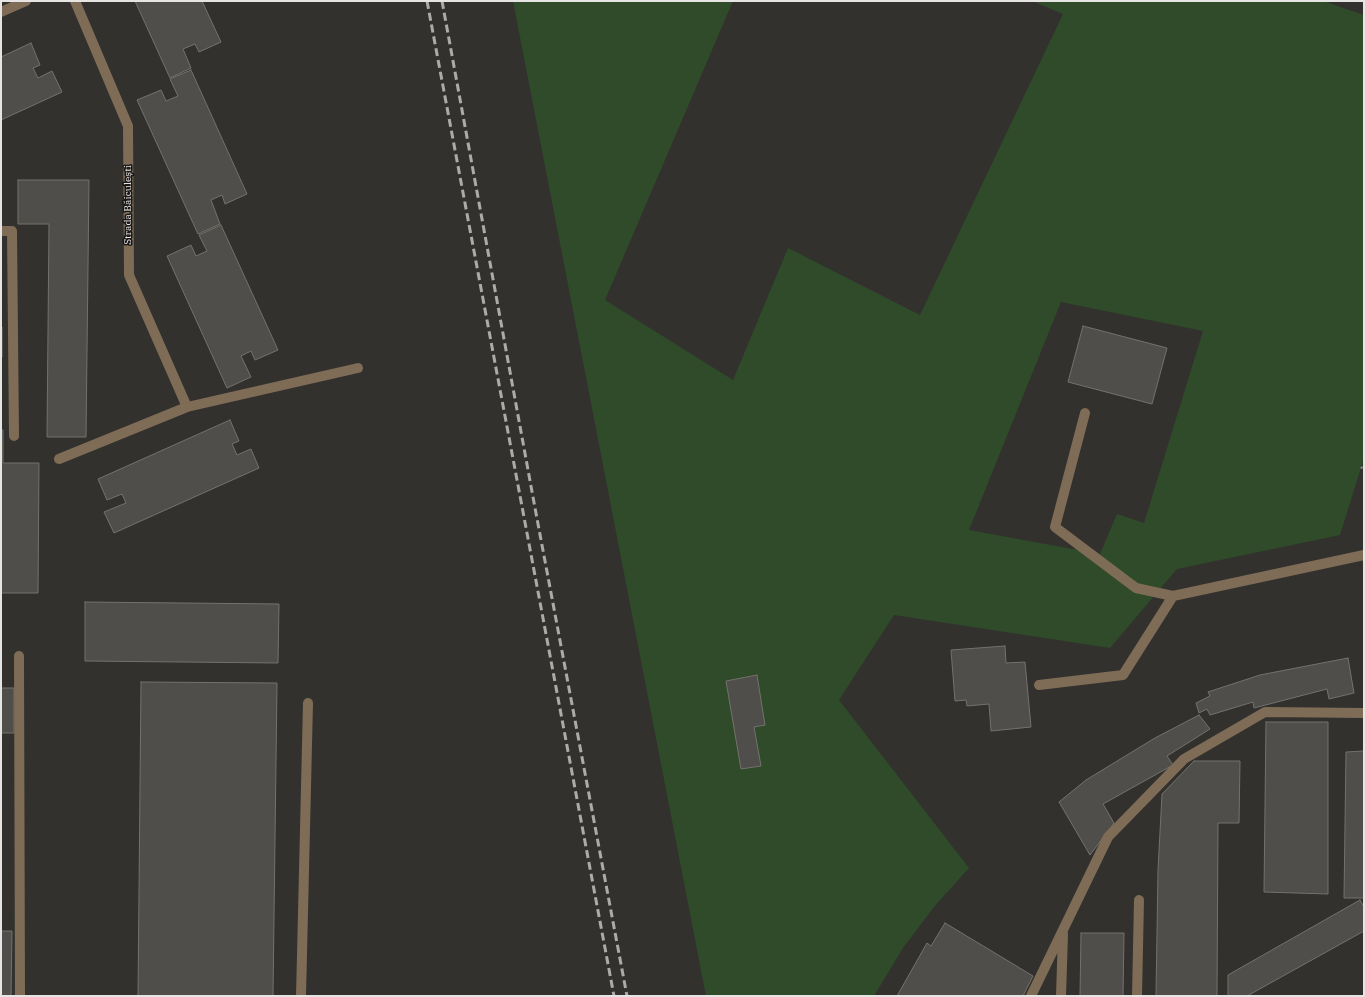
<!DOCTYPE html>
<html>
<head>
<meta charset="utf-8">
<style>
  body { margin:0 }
  #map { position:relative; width:1365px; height:997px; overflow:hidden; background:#32312e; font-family:"IBM Plex Serif",serif }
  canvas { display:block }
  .frame { position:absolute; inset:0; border:2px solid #e6e5e3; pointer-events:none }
</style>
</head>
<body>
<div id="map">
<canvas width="1365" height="997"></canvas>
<div class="frame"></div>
</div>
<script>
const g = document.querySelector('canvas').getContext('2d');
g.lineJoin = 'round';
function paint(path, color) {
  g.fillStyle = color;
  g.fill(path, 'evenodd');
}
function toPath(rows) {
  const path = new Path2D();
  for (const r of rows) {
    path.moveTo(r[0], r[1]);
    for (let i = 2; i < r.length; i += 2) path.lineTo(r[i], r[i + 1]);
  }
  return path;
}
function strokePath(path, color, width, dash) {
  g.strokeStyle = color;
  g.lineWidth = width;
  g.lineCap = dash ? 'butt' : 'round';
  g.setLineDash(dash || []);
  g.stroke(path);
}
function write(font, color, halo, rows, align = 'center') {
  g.font = font + ' "IBM Plex Serif",serif';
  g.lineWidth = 3;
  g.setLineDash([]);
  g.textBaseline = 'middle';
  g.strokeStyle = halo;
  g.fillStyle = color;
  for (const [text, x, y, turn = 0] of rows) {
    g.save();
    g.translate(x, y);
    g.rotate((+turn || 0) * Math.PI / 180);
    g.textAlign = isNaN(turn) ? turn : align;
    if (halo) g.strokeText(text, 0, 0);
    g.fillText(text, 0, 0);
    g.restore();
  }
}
paint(toPath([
  [513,1,733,1,605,300,733,380,788,248,920,315,1063,14,1032,1,1323,1,1364,15,1364,458,1340,535,1177,569,1110,648,894,615,839,700,969,868,934,907,903,948,874,996,706,996],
  [1061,302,1203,331,1144,523,1117,514,1100,554,969,530]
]), '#2f4b29');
const building = toPath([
  [135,1,202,1,221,42,199,52,195,44,183,49,191,68,170,78,135,1],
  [31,43,40,65,33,68,38,78,52,71,62,92,1,120,1,57,31,43],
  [191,70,247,194,225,204,222,195,211,200,220,224,198,234,137,100,161,90,166,101,178,96,170,79,191,70],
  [18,180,89,180,86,437,47,437,49,224,18,224,18,180],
  [221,225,278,350,255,360,251,351,241,356,251,377,227,388,167,256,191,245,196,256,207,251,199,235,221,225],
  [1083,326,1167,348,1152,404,1068,382,1083,326],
  [1,327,2,327,2,357,1,357,1,327],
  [230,420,239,441,232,444,237,455,251,449,259,468,114,533,104,512,126,503,122,494,107,500,98,479,230,420],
  [1,430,3,430,3,463,39,463,38,593,1,593,1,430],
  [85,602,279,604,278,663,85,661,85,602],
  [1005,646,1006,663,1025,662,1031,727,991,731,989,704,967,706,966,700,955,701,951,650,1005,646],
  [1348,658,1354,693,1329,699,1327,689,1254,708,1253,702,1210,715,1207,709,1199,713,1196,703,1210,696,1208,692,1260,675,1348,658],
  [757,675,765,725,754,727,761,766,741,769,726,681,757,675],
  [141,682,277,683,273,996,138,996,141,682],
  [1,688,14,688,14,733,1,733,1,688],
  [1199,715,1210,729,1167,756,1173,765,1103,804,1114,823,1090,855,1059,802,1086,780,1155,738,1199,715],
  [1266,722,1328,722,1328,894,1264,892,1266,722],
  [1364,751,1364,898,1344,898,1346,752,1364,751],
  [1194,761,1240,761,1239,823,1218,823,1217,996,1156,996,1158,870,1162,794,1194,761],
  [1360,900,1364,907,1364,931,1247,996,1228,996,1228,975,1360,900],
  [945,923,1033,976,1023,996,897,996,927,943,931,946,945,923],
  [1,931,12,931,11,996,1,996,1,931],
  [1081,933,1124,933,1123,996,1080,996,1081,933]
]);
paint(building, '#4f4e4a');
strokePath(building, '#73726d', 1);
strokePath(toPath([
  [1361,467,1364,470]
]), '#868583', 2.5, [2, 3]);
strokePath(toPath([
  [1,231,12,231,14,436],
  [1085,413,1055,527,1136,588,1173,596,1364,555],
  [59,459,187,407,358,368],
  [19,656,20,996],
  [1039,685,1123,675,1173,596],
  [301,996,308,703],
  [1031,996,1108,837,1184,759,1265,712,1364,713],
  [1061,996,1063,934],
  [1137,996,1139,900]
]), '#7f6c56', 10);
strokePath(toPath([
  [75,1,128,126,129,275,187,407],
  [1,12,26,1]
]), '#7f6c56', 10);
strokePath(toPath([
  [427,1,614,996],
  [442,1,535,508,627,996]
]), '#acaba9', 3, [8, 4]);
write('10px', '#e6e5e3', '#1a1918', [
  ["Strada Băiculești",128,205,-90]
]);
</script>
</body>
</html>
